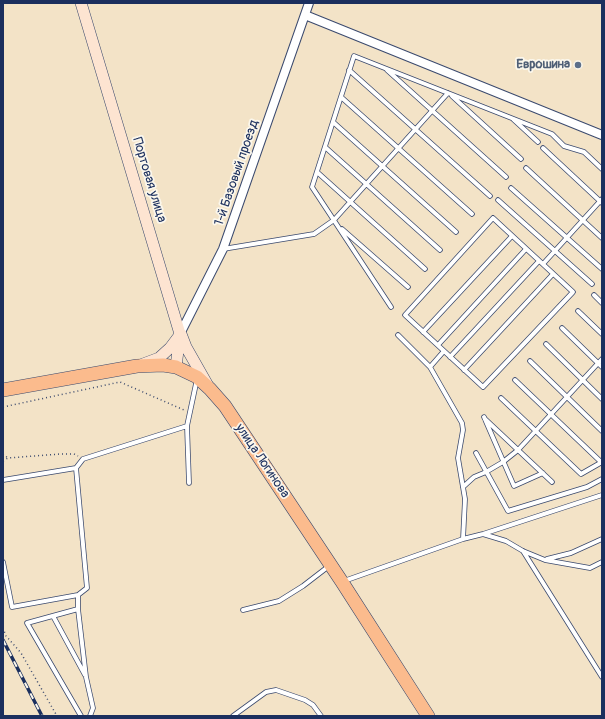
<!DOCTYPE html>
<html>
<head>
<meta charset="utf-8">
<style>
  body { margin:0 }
  #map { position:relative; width:605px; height:719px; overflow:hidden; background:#f3e3c7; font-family:Pangolin,sans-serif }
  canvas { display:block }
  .frame { position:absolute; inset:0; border:4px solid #1b2f5e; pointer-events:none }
</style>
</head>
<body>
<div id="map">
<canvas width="605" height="719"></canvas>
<div class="frame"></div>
</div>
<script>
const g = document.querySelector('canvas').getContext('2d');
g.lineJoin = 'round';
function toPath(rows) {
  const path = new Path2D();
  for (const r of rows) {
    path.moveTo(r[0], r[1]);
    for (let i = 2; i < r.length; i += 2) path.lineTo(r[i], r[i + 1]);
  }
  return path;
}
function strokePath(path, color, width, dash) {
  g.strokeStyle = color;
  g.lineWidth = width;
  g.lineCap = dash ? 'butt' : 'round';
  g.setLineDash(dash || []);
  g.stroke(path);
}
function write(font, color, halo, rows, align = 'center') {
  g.font = font + ' Pangolin,sans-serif';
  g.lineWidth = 3.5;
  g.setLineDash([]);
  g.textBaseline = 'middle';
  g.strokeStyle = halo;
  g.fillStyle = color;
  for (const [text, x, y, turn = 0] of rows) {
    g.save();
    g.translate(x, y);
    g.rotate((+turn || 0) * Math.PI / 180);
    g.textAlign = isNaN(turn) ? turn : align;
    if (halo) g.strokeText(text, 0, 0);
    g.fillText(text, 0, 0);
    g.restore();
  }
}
const lane = toPath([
  [349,70,490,196],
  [387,70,506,177],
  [452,96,521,159],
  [341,97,472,214],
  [513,119,538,142],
  [333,122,456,232],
  [325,147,440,250],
  [543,148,602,203],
  [526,168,602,238],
  [317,172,425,269],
  [511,188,602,269],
  [498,200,592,284],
  [493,218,573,292,483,387,405,315,493,218],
  [342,229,408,287],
  [223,249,314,234,334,220,448,93],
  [543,264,602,199],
  [594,295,602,303],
  [391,307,312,187,354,56,552,134,564,146,584,152,602,169],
  [578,311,602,334],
  [562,328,602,367],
  [423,332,512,236],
  [398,335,430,367,462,423,463,430,458,458,465,499,463,539],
  [546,344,602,399],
  [438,345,526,249],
  [450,357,539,261],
  [530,361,602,431],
  [430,367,444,351],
  [464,370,553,274],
  [515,380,601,462],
  [501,398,581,474,602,462],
  [484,417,514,486,543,473],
  [485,419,552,482],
  [187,426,197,379],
  [476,453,508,511,587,487,602,479],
  [76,468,87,588,78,595],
  [3,480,76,468,83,459,187,426,189,483],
  [463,487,474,477,486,472,503,462,518,450,602,359],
  [483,534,506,541,523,551,545,560,590,568,602,562],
  [523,551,602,677],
  [547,559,571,553,602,539],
  [3,562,12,607,78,595,78,609,27,623,81,716],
  [344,581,463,539,483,534,602,495],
  [78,609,86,677,93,708,90,716],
  [243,610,279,601,303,586,329,566],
  [53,616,85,675],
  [233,716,266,692,276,690,305,700,313,705,321,716]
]);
const street = toPath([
  [305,15,602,135],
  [180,334,223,249,309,3]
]);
const secondary = toPath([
  [81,3,180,334,176,367],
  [181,334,186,347,207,384],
  [143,364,159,358,170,348,179,336]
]);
const primary = toPath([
  [3,390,137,366,163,365,176,367,197,377,210,389,225,406,342,582,428,716]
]);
strokePath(lane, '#3b4a6e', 5.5);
strokePath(street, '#3b4a6e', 10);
strokePath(secondary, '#3b4a6e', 12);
strokePath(primary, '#3b4a6e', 14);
strokePath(toPath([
  [3,407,120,382,184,410],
  [3,454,8,458],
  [3,461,8,458,60,454,74,454,78,456],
  [3,628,6,636,21,653,57,716]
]), '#3b4a6e', 1.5, [1, 3]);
strokePath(lane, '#fff', 4);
strokePath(street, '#fff', 8);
strokePath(secondary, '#fde4d1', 11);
strokePath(primary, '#fbbb8d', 13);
const rail = toPath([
  [3,640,42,716]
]);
strokePath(rail, '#1b2f5e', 3.5);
strokePath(rail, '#fbf7ec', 2, [6]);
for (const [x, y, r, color] of [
  [578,65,4,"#5c6f8a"]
]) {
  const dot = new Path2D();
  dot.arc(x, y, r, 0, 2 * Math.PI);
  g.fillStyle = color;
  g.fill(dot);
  strokePath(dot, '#fbf7ec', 1.5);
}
write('bold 13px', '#4e5e75', '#fbf7ec', [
  ["Еврошина",570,65]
], 'right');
write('13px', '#1b2f5e', '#fbf7ec', [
  ["1-й Базовый проезд",237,173,-71],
  ["Портовая улица",149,180,73],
  ["улица Логинова",262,461,56]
]);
</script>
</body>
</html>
